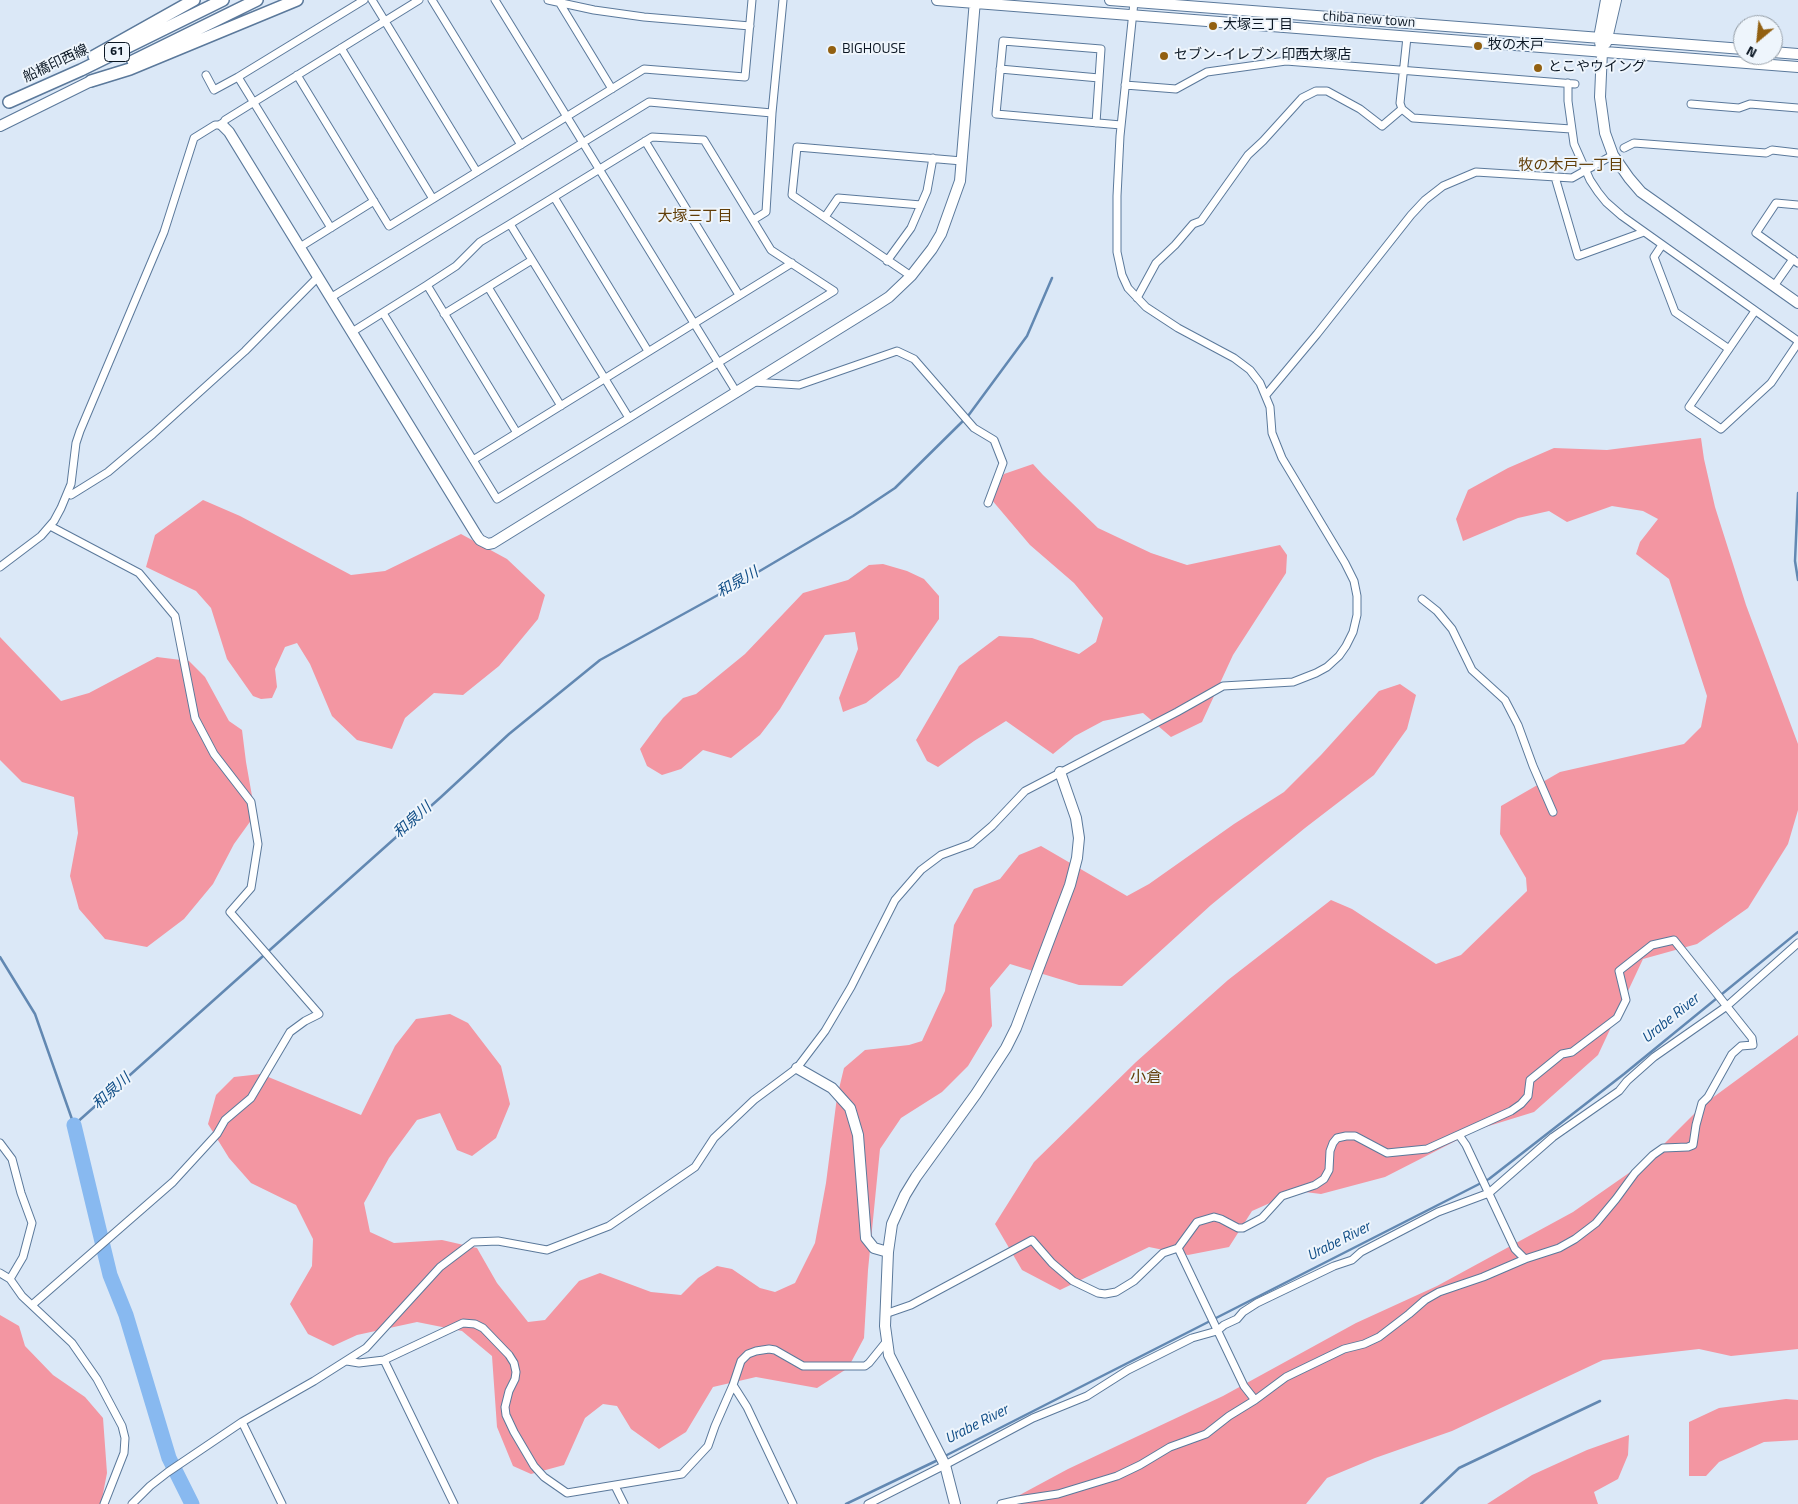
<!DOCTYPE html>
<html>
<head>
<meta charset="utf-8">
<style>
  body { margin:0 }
  #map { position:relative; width:1798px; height:1504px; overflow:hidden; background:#dbe8f7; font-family:"Titillium Web",sans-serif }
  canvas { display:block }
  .north { position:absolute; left:1733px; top:15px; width:50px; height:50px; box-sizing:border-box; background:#eef5fc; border:1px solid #939ca5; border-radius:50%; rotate:208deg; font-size:14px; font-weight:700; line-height:20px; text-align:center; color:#0a1623 }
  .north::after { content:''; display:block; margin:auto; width:18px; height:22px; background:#926011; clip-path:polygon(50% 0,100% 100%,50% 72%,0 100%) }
</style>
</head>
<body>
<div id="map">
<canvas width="1798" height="1504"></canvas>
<div class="north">N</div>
</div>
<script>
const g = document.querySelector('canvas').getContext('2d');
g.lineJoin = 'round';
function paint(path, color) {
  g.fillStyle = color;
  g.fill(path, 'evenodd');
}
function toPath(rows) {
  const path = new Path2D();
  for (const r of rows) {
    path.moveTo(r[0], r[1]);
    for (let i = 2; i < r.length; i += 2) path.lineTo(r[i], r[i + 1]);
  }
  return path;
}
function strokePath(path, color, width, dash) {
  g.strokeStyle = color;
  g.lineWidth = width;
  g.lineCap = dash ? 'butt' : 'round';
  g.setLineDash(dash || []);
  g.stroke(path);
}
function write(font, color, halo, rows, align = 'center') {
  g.font = font + ' "Titillium Web","Noto Sans JP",sans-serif';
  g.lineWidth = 4;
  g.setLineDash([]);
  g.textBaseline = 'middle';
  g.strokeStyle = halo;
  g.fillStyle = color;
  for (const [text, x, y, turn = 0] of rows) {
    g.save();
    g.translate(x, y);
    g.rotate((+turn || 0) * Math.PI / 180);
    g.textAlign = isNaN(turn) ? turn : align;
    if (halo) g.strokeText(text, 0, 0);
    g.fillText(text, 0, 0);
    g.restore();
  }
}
paint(toPath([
  [1701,438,1704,459,1715,507,1746,605,1798,744,1798,810,1788,844,1748,908,1697,944,1643,959,1598,1055,1534,1112,1479,1129,1385,1177,1321,1194,1297,1191,1252,1211,1229,1247,1188,1255,1149,1247,1060,1290,1022,1270,995,1224,1034,1162,1136,1062,1228,980,1331,900,1352,909,1436,964,1461,955,1527,891,1526,878,1500,834,1501,806,1560,772,1684,744,1701,727,1707,696,1669,579,1636,554,1640,542,1658,519,1643,511,1612,506,1567,522,1549,511,1518,518,1463,541,1456,519,1468,490,1508,468,1554,448,1607,450],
  [1033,464,1043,475,1098,528,1151,553,1187,565,1280,545,1287,555,1286,573,1233,655,1202,722,1171,737,1143,713,1103,721,1075,736,1053,754,1006,721,974,741,938,767,927,761,916,740,959,666,999,636,1032,638,1079,654,1096,642,1103,618,1074,583,1030,545,991,499,1004,474],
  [203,500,240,516,351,575,385,571,461,534,507,559,545,595,538,619,499,666,463,695,434,693,405,718,392,749,357,740,332,716,310,664,297,643,285,647,275,669,277,687,272,698,261,699,253,696,227,659,211,608,196,591,146,567,155,535],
  [883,564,907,571,924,579,939,596,939,619,899,677,866,703,843,712,839,698,858,649,855,632,825,635,780,709,760,735,731,758,703,750,681,769,662,775,647,766,640,749,663,718,683,698,696,694,745,654,803,593,848,580,869,565],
  [0,637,61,701,89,693,157,657,189,661,205,677,229,721,242,730,246,762,252,796,257,812,234,844,213,884,184,919,147,947,105,939,79,909,70,876,78,833,74,797,22,782,0,760],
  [1400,684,1416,695,1407,729,1374,775,1305,828,1211,905,1122,986,1079,985,1010,964,990,988,992,1026,968,1066,942,1092,901,1118,880,1149,868,1270,864,1338,848,1368,817,1388,756,1377,713,1387,686,1432,659,1449,631,1429,617,1406,603,1404,585,1418,564,1465,531,1474,513,1466,497,1427,492,1356,462,1331,417,1322,357,1335,333,1346,308,1334,290,1304,312,1266,313,1239,296,1205,251,1183,229,1158,208,1124,216,1095,234,1077,261,1074,361,1115,395,1046,416,1019,450,1014,468,1023,501,1066,510,1104,496,1138,472,1156,457,1150,440,1113,417,1120,389,1158,364,1203,370,1232,394,1243,442,1240,477,1248,497,1283,528,1322,545,1320,579,1281,600,1273,651,1292,681,1295,698,1278,717,1266,732,1269,760,1288,775,1292,795,1283,815,1243,826,1183,837,1097,844,1068,865,1050,909,1045,922,1041,945,991,954,925,974,889,1000,879,1019,855,1041,846,1127,896,1149,884,1234,824,1284,792,1321,755,1379,691],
  [1798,1035,1798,1349,1731,1356,1699,1349,1603,1360,1452,1431,1375,1458,1327,1478,1306,1504,1003,1504,1068,1469,1223,1396,1356,1323,1437,1286,1573,1212,1649,1159,1704,1104],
  [0,1315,19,1326,25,1346,53,1375,85,1397,103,1418,107,1473,101,1504,0,1504],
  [1786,1399,1798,1400,1798,1440,1764,1442,1719,1462,1706,1476,1689,1476,1689,1422,1719,1408],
  [1629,1435,1628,1455,1618,1479,1594,1492,1598,1504,1487,1504,1532,1475,1587,1450]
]), '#f396a2');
strokePath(toPath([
  [1798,493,1795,561,1798,580],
  [0,957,35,1014,74,1125,441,797,509,734,600,660,736,585,853,516,895,488,968,416,1027,336,1052,278],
  [943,1457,1489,1179,1624,1074,1798,932],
  [846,1504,938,1460],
  [1421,1504,1459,1468,1600,1401]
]), '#6288b2', 2.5);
strokePath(toPath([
  [74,1125,110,1275,126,1315,169,1458,192,1504]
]), '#88b9f0', 15);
const street = toPath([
  [372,0,477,172],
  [432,0,521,145],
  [495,0,737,393],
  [548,0,594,10,644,17,750,26],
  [559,2,612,89],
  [341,48,433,199],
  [1000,69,1099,78],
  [206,75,214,90,238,77],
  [297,75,389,226,644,69,745,77,752,0],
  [1568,83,1568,101,1574,144,1590,180,1598,192,1606,202,1622,216,1798,341],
  [1125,85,1176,89,1207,72,1286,61,1575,84],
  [1691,104,1739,108,1750,104,1798,108],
  [1402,109,1413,118,1571,129],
  [1096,123,1101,49,1003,41,996,114,1121,125],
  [587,140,649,102,772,113],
  [645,141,739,295],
  [1624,148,1634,143,1766,153,1772,150,1798,153],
  [1555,177,1578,256,1644,232],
  [554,197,648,351],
  [1798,205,1776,203,1756,233,1798,263],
  [825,217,838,198,921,205],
  [753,220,766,212,772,113,783,0],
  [331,228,238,77,364,0],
  [1662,245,1654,257,1675,312,1729,349],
  [300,247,374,201],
  [887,261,911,228,927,191,933,158],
  [911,276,792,195,797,147,962,161],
  [427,285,456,266,480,242,510,224],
  [1774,286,1793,259],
  [488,287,561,406],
  [335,295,579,145],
  [1137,298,1156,263,1175,245,1193,224,1201,221,1248,155,1263,141,1302,98,1316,91,1327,91,1360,109,1382,126,1402,109,1400,103,1407,37],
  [1755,311,1689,407,1721,429,1771,383,1798,343],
  [383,313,497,499,629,418,834,291,771,250,704,140,652,137,510,224,629,418],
  [444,314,532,260],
  [352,332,427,285,517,433],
  [753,382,799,385,897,351,914,359,974,428,994,440,1003,463,988,503],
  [1266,395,1317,334,1411,215,1425,200,1443,186,1476,172,1572,178,1613,155],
  [473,460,792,263],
  [71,495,108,472,153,434,245,351,318,277],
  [0,567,41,536,54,521,61,508,71,484,76,443,80,431,164,232,194,138,215,125,222,125,225,120,419,0],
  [1422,599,1437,611,1452,629,1472,670,1505,700,1518,725,1533,766,1553,812],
  [1459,1135,1466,1145,1515,1249,1525,1259],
  [0,1143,12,1159,21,1193,32,1223,23,1257,10,1279],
  [1178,1248,1244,1386,1255,1400],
  [0,1273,10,1279,22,1296,72,1343,97,1379,122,1426,125,1438,124,1453,104,1504],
  [32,1305,173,1182,217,1134,225,1120,251,1098,290,1032,305,1021,319,1014,230,912,251,888,258,844,251,802,214,754,195,718,175,616,139,573,50,526],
  [885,1314,911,1305,1032,1240,1052,1263,1073,1281,1098,1293,1105,1294,1116,1292,1134,1281,1163,1253,1178,1248,1197,1222,1214,1217,1221,1219,1238,1228,1243,1228,1262,1218,1282,1196,1315,1185,1324,1179,1329,1170,1330,1151,1333,1143,1337,1138,1346,1136,1355,1136,1387,1153,1427,1149,1511,1111,1521,1104,1528,1096,1530,1080,1562,1054,1572,1052,1617,1018,1626,1000,1619,971,1652,945,1674,940,1752,1038,1753,1045,1741,1046,1732,1054,1708,1097,1702,1103,1696,1125,1693,1145,1688,1147,1663,1148,1653,1155,1635,1173,1616,1199,1596,1223,1575,1239,1559,1248,1525,1259,1483,1277,1439,1292,1425,1300,1409,1314,1379,1337,1364,1344,1344,1349,1286,1377,1255,1400,1229,1416,1206,1434,1170,1447,1140,1465,1117,1476,1058,1494,1018,1500,1001,1504],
  [384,1360,463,1323,475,1324,483,1328,509,1355,514,1363,516,1372,515,1379,509,1391,505,1407,506,1415,514,1432,534,1466,544,1477,567,1493,682,1474,708,1446,715,1426,733,1385,747,1407,793,1504],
  [347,1361,359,1363,384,1360,454,1504],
  [733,1385,741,1361,748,1354,756,1351,769,1349,775,1350,803,1366,865,1366,869,1363,886,1342],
  [242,1422,282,1504],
  [615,1486,624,1504],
  [132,1504,150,1486,168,1472,242,1422,314,1381,366,1348,440,1267,473,1242,498,1241,547,1250,609,1226,695,1167,714,1138,754,1100,797,1068,825,1031,851,987,895,900,921,870,941,855,971,844,992,826,1025,791,1177,712,1223,686,1293,682,1316,673,1327,667,1339,656,1346,646,1353,632,1357,615,1357,596,1354,581,1345,563,1282,458,1272,433,1270,407,1260,383,1250,370,1234,358,1178,328,1146,307,1128,288,1122,275,1117,252,1117,196,1120,136,1134,2],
  [868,1504,945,1465,1033,1418,1087,1396,1128,1370,1192,1338,1217,1331,1224,1325,1237,1319,1243,1312,1257,1303,1334,1266,1352,1260,1361,1252,1438,1212,1489,1193,1553,1137,1619,1091,1627,1081,1654,1057,1727,1006,1798,943]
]);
const secondary = toPath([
  [937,0,1798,67],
  [1110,0,1743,49],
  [1606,0,1599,38,1602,51,1600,97,1605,133,1613,155,1629,178,1641,192,1798,303],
  [1606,43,1616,0],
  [1773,52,1798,54],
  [222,125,229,132,477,536,480,540,488,544,493,543,872,308,889,297,911,276,932,249,941,234,960,181,975,0],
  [0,126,91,81],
  [797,1068,832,1088,850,1108,858,1135,866,1238,874,1248,888,1252,885,1326,889,1355,945,1465,955,1504],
  [888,1252,892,1224,905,1195,916,1177,976,1094,1006,1048,1016,1028,1070,885,1077,858,1079,838,1076,818,1060,772]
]);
const primary = toPath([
  [94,56,194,0],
  [133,61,257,0],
  [91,81,130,69,297,0],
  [9,102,81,70,223,0]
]);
strokePath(street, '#5b799b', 9);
strokePath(secondary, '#5b799b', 12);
strokePath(primary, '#5b799b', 14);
strokePath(street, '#fff', 7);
strokePath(secondary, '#fff', 10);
strokePath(primary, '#fff', 11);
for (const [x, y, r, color] of [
  [1213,26,5,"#926011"],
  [1478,46,5,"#926011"],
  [832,50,5,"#926011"],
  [1164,56,5,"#926011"],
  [1538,68,5,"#926011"]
]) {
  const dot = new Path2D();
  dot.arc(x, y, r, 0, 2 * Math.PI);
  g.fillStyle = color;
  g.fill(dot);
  strokePath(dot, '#eef5fc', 2);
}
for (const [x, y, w] of [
  [117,52,25]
]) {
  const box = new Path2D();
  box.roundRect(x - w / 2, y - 9.5, w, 19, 4);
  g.fillStyle = '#eef5fc';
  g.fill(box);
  strokePath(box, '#0a1623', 1);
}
write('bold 12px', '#0a1623', null, [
  ["61",117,52]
]);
write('14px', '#0a1623', '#eef5fc', [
  ["chiba new town",1369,20,4],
  ["船橋印西線",56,64,-25]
]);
write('14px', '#0a1623', '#eef5fc', [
  ["大塚三丁目",1223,26],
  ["牧の木戸",1488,46],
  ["BIGHOUSE",842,50],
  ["セブン-イレブン 印西大塚店",1174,56],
  ["とこやウイング",1548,68]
], 'left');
write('15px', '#613e08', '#eef5fc', [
  ["牧の木戸一丁目",1571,166],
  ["大塚三丁目",695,217]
]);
write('italic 15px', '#114e87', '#eef5fc', [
  ["和泉川",738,583,-30],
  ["和泉川",413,821,-42],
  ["Urabe River",1671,1019,-39],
  ["和泉川",112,1092,-42],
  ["Urabe River",1339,1242,-27],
  ["Urabe River",977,1425,-27]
]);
write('16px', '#613e08', '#eef5fc', [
  ["小倉",1146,1078]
]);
</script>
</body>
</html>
